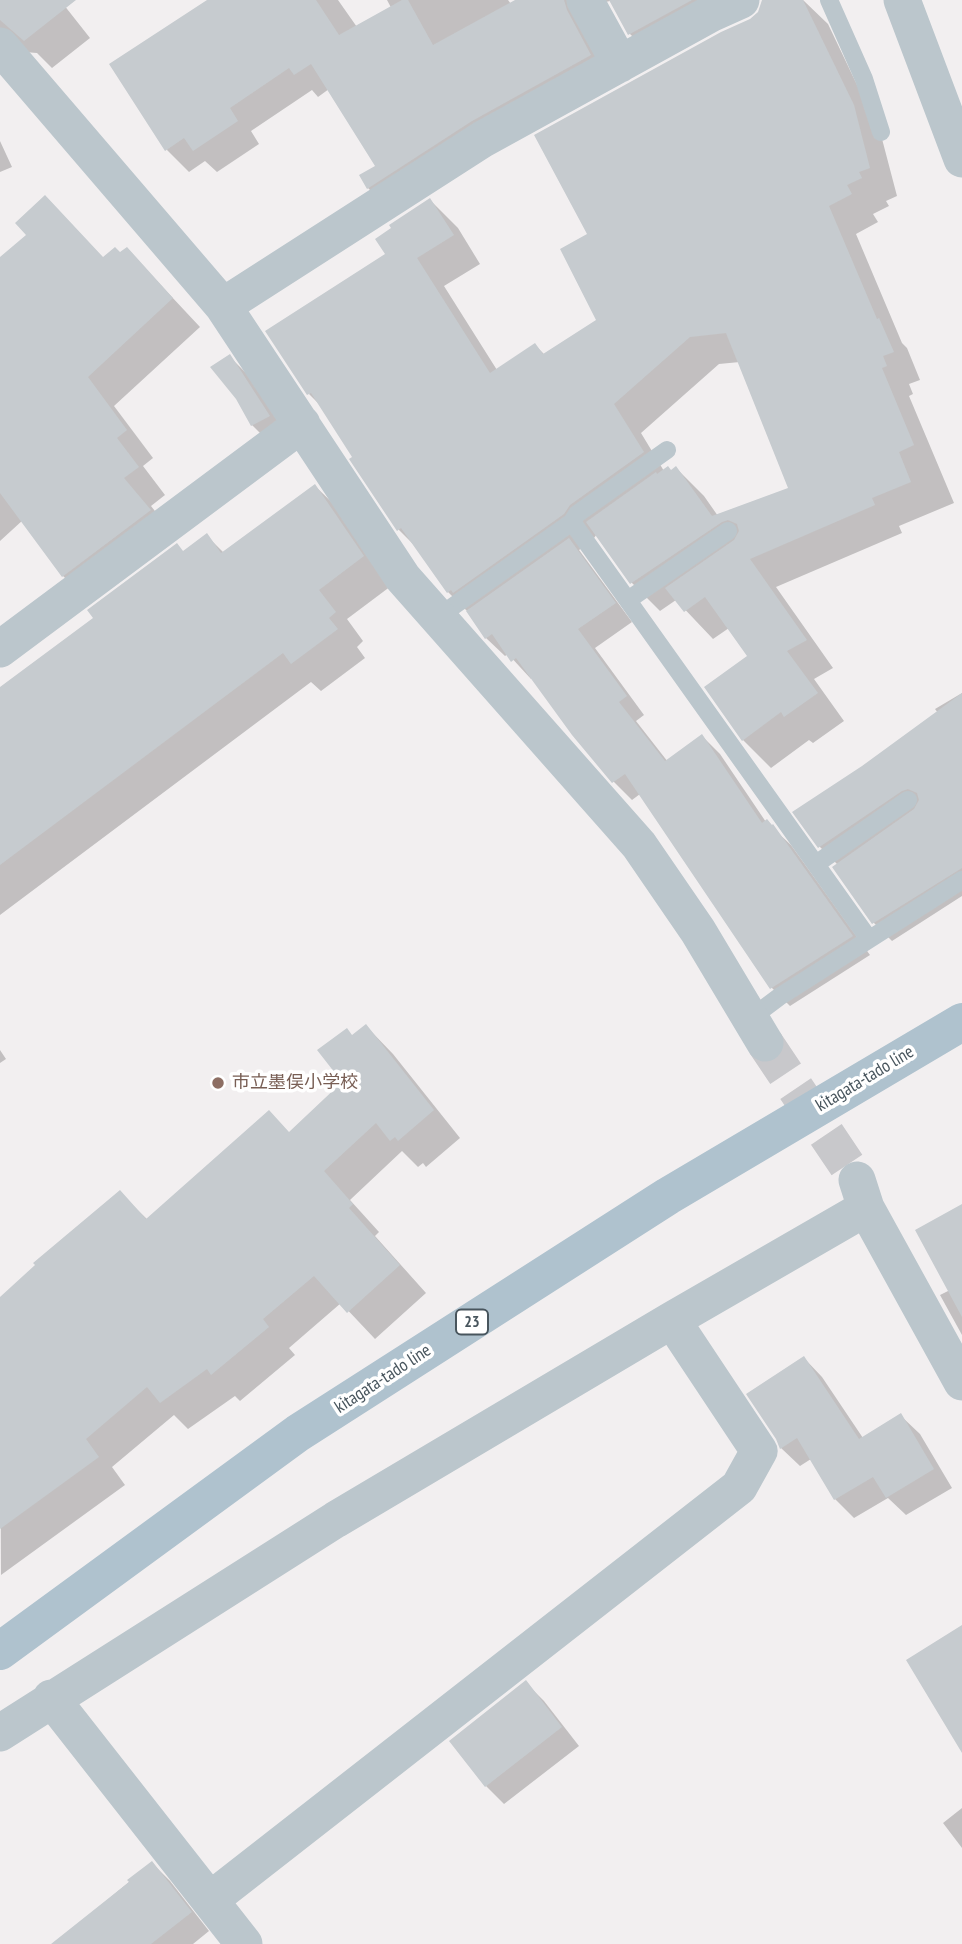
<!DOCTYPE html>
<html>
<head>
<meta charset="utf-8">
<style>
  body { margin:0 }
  canvas { display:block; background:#f2eff0 }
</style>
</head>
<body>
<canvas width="962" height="1944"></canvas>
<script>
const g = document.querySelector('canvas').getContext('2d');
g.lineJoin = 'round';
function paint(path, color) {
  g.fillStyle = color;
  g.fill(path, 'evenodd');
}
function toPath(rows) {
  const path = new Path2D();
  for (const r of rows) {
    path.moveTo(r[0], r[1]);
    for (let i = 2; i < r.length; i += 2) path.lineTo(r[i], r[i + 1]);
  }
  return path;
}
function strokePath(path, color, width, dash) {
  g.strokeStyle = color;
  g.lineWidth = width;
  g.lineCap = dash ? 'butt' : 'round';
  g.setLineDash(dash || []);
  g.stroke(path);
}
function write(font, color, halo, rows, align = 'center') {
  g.font = font + ' "PT Sans Narrow","Noto Sans JP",sans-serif';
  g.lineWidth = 7;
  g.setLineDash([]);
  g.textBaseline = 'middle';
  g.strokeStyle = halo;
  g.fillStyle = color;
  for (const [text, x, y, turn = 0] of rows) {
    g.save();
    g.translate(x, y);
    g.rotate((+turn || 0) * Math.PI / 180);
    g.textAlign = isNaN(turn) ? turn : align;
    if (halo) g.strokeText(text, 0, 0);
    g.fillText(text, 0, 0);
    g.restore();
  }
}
paint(toPath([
  [0,0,60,0,90,38,52,68,37,53,24,52,0,74],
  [209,0,338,0,364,37,396,17,387,0,508,0,511,4,518,0,730,0,652,56,630,34,610,1,597,4,612,78,390,210,368,188,377,167,329,89,318,97,312,90,251,131,259,144,217,172,205,161,189,172,167,150],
  [792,0,803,0,828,24,881,135,897,196,886,201,889,206,873,214,878,222,856,234,902,343,907,348,920,380,909,384,913,394,909,396,954,503,899,526,902,533,776,587,833,668,814,679,844,721,813,743,809,740,771,768,743,740,749,656,729,628,713,639,676,600,660,611,632,583,597,534,591,542,579,550,632,622,595,648,644,715,636,721,668,762,702,736,720,754,766,822,791,845,870,955,790,1006,772,988,640,794,632,800,614,782,573,734,532,677,531,679,508,654,505,656,486,638,469,613,448,592,420,551,399,530,352,459,354,457,324,409,309,394,387,254,430,200,458,228,480,264,444,286,497,370,535,345,545,355,598,320,589,235],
  [740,362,791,489,718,516,704,496,676,468,671,472,664,471,641,433,719,364],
  [0,141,12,167,0,172],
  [127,249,200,327,114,406,153,458,143,466,165,495,151,506,177,539,91,603,63,576,23,520,0,541,0,260,104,259,120,255],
  [229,356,255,382,295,442,278,451,252,425],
  [315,486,344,514,391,586,347,619,363,641,357,647,365,658,321,691,311,682,0,915,0,690,207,536,224,553],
  [962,693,962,896,892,941,874,923,838,865,820,847,795,812,863,768,938,713,935,709],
  [366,1026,393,1054,460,1138,426,1167,423,1163,418,1167,402,1151,350,1200,379,1232,375,1236,426,1293,375,1339,341,1303,289,1348,295,1355,240,1401,235,1396,188,1429,174,1415,112,1467,125,1485,1,1575,0,1299,120,1193,148,1220,290,1133,345,1082,353,1036],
  [0,1050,6,1059,0,1063],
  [962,1206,962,1335,940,1295,950,1290],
  [804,1358,822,1377,863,1438,901,1416,920,1434,952,1488,906,1515,888,1498,854,1518,835,1499,811,1459,800,1466,781,1448,778,1439],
  [526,1683,544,1701,579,1746,504,1804,486,1786],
  [962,1808,962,1848,943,1823],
  [152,1863,170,1881,209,1931,193,1944,54,1944]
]), '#0003');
paint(toPath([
  [0,0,76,0,24,41,0,20],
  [207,0,316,0,339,35,402,0,408,0,433,45,515,0,564,0,567,10,591,55,472,121,367,189,359,175,375,166,311,64,294,75,289,68,230,108,238,121,193,151,184,138,165,151,109,64],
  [609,0,692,0,628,35],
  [762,0,803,0,854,105,870,168,859,172,862,178,847,185,852,194,829,206,877,319,879,318,894,352,883,356,887,366,882,368,914,445,899,452,911,482,872,498,875,505,750,559,807,640,787,651,818,693,784,717,781,712,742,741,704,687,747,656,705,597,684,612,665,588,734,540,739,531,737,524,728,520,722,522,630,584,586,522,656,472,657,474,668,466,671,470,676,466,712,516,788,488,726,333,690,337,614,404,644,452,570,505,564,514,453,593,451,590,447,593,401,528,397,531,349,459,352,457,311,393,307,395,265,331,385,254,375,239,391,228,389,225,430,198,454,235,417,258,490,373,535,343,543,354,596,320,560,249,587,234,534,135,721,32,750,19,758,12],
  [45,195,103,257,115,247,120,252,127,247,173,298,88,377,127,430,117,438,139,467,124,478,151,510,62,577,0,493,0,257,26,235,15,223],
  [230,354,270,416,251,426,236,399,210,367],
  [315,484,364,556,319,590,336,612,329,618,338,629,291,664,283,653,0,865,0,687,93,618,87,610,177,543,183,551,207,533,221,553],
  [569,538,616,603,578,629,627,696,619,702,665,761,702,734,762,823,767,819,772,825,773,824,853,936,770,989,625,774,612,783,572,735,516,658,511,662,492,634,485,639,466,611],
  [962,693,962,868,872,924,832,867,914,809,919,800,917,793,908,789,902,791,818,848,792,812,862,766],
  [366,1024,434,1110,398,1141,395,1137,390,1141,376,1123,324,1171,353,1204,349,1208,400,1265,347,1313,314,1276,263,1319,269,1327,211,1375,207,1369,160,1403,147,1387,86,1439,99,1457,0,1529,0,1297,35,1265,33,1263,120,1190,146,1219,269,1110,289,1132,342,1082,317,1050,347,1028,352,1035],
  [962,1204,962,1317,915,1230],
  [804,1356,859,1439,901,1413,934,1469,886,1498,873,1477,834,1500,797,1438,780,1449,776,1439,746,1394],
  [962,1625,962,1753,906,1660],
  [526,1680,562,1727,485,1787,449,1741],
  [152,1861,192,1912,151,1944,51,1944,129,1882,127,1880]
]), '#c6cbcf');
strokePath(toPath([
  [765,1043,857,1180]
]), '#c8c8cb', 37, [37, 18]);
strokePath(toPath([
  [829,0,864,79,881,132],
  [572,522,577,514,667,450],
  [628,600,728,531],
  [438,617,572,522,869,939],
  [816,864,908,800],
  [751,1018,779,997,962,880]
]), '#bbc6cc', 18);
strokePath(toPath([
  [585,0,620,64],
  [902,0,962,159],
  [0,46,223,306,403,578,639,845,698,931,765,1043],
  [223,306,483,139,712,13,741,0],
  [0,649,302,424],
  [857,1180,866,1208,962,1382],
  [51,1698,244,1944],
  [0,1733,335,1520,672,1320,866,1208],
  [210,1900,739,1487,759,1451,672,1320]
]), '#bbc6cc', 37);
strokePath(toPath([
  [0,1651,298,1433,668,1196,962,1022]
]), '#afc2ce', 38);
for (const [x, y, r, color] of [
  [218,1083,7,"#8d6e63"]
]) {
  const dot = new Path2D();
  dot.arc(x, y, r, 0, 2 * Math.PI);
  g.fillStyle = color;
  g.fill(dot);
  strokePath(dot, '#fff', 2.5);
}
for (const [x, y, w] of [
  [472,1322,32]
]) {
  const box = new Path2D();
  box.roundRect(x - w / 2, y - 12.5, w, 25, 5);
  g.fillStyle = '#fff';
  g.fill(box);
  strokePath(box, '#48555d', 2);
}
write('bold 16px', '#48555d', null, [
  ["23",472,1322]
]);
write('18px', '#48555d', '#fff', [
  ["kitagata-tado line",865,1079,-31],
  ["kitagata-tado line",383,1379,-33]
]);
write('18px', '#785e54', '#fff', [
  ["市立墨俣小学校",232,1083]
], 'left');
</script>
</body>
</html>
